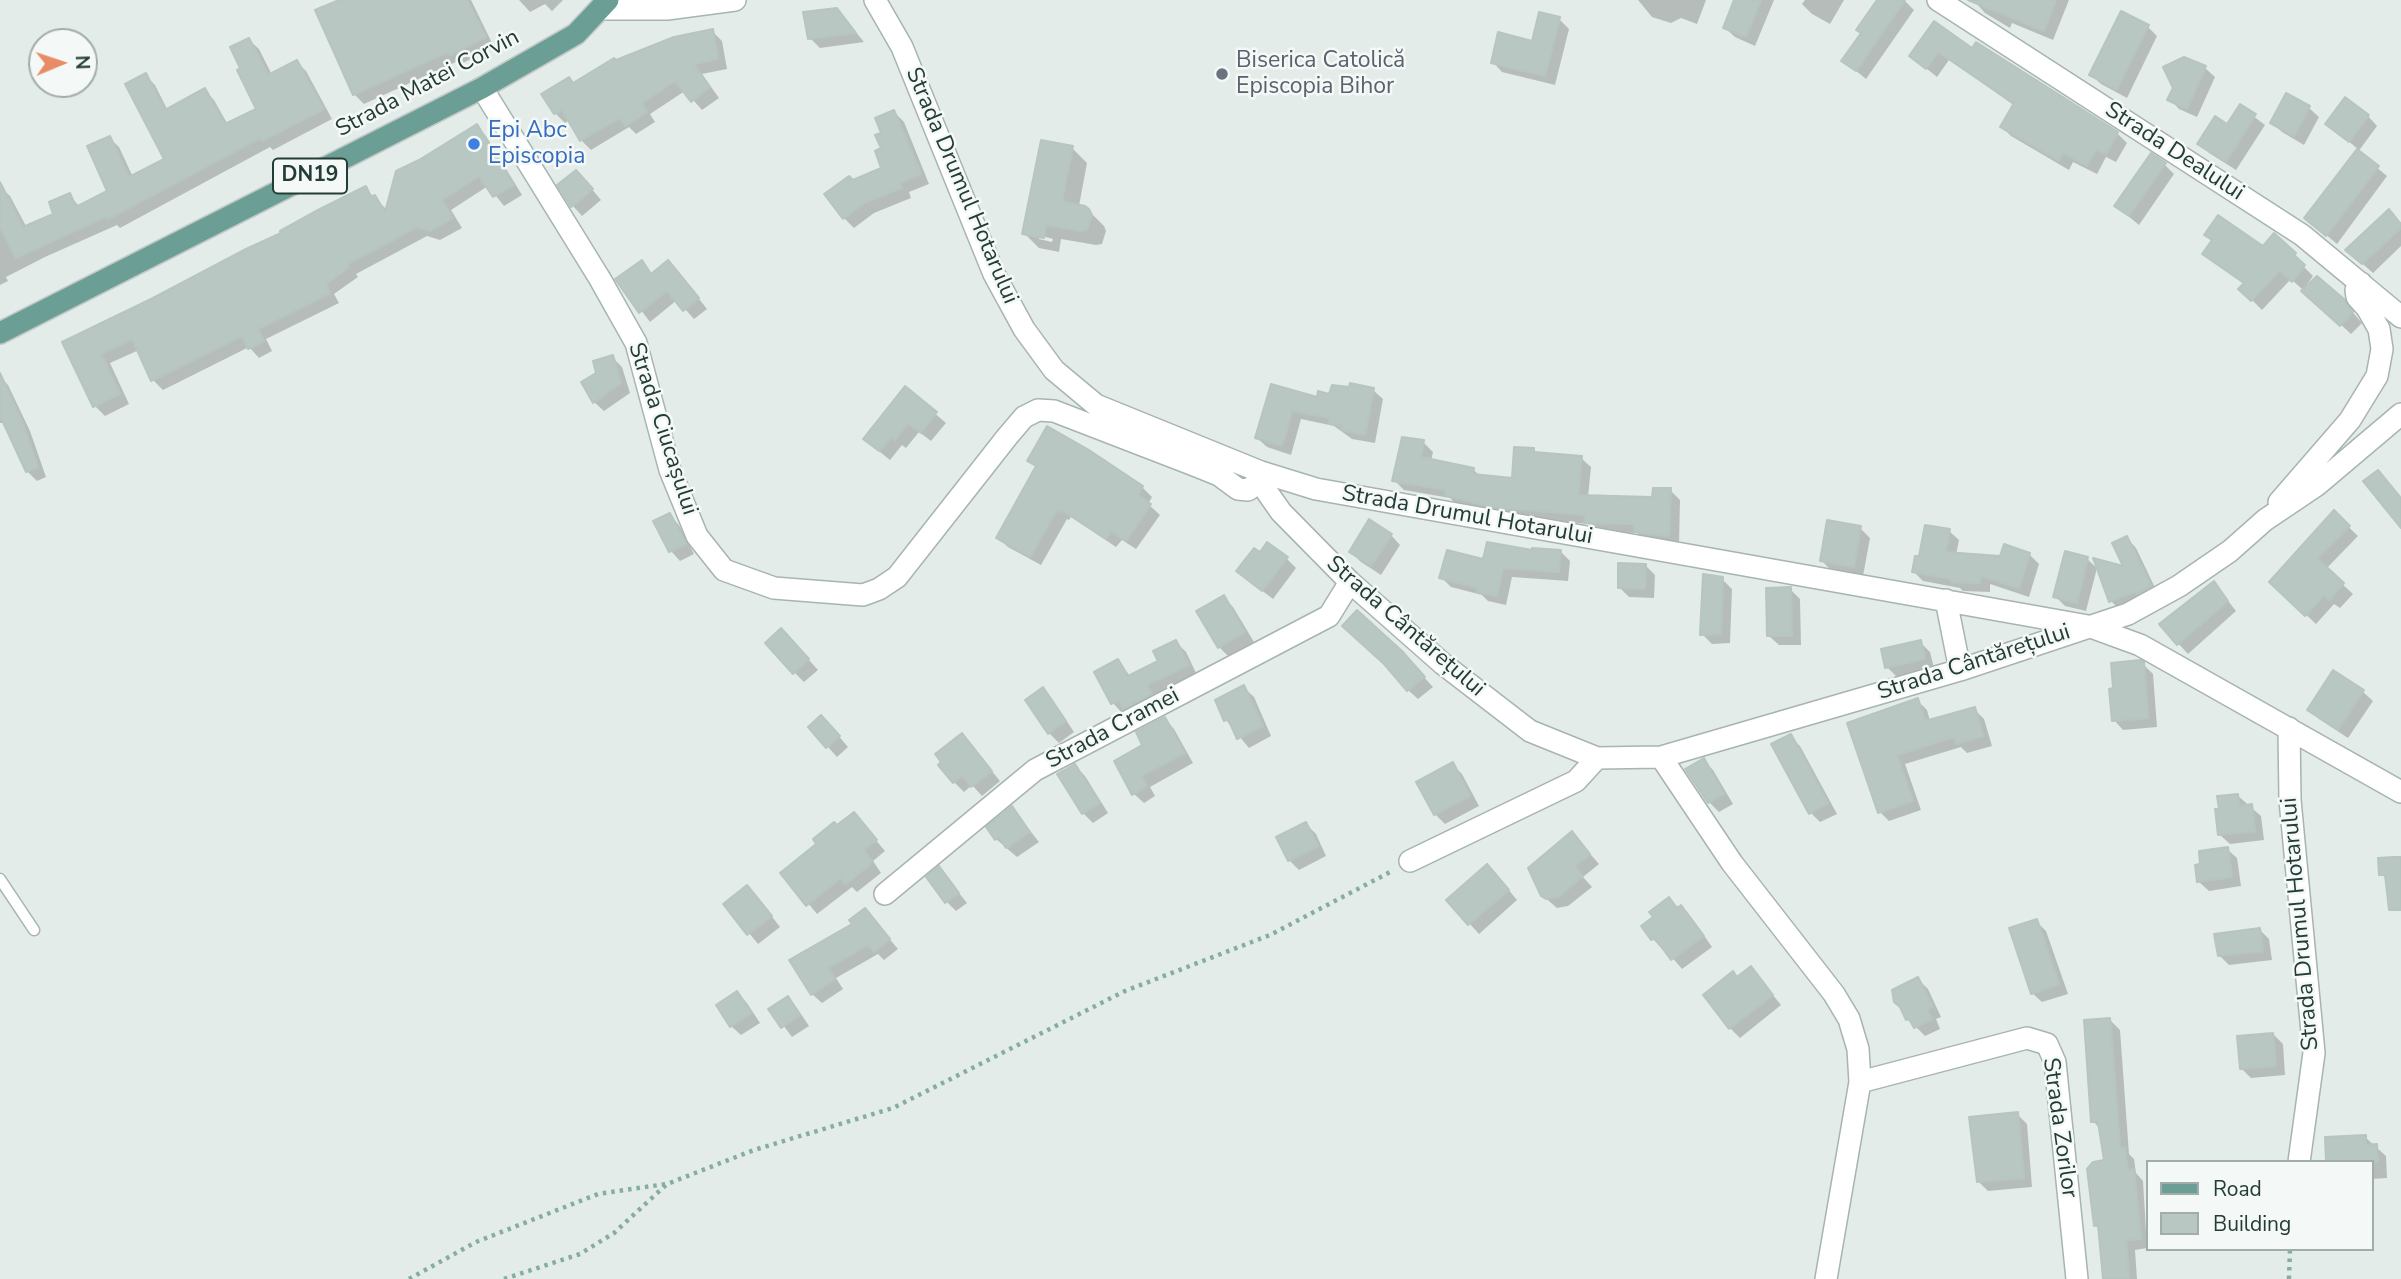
<!DOCTYPE html>
<html>
<head>
<meta charset="utf-8">
<style>
  body { margin:0 }
  #map { position:relative; width:2401px; height:1279px; overflow:hidden; background:#e4ece9; font-family:"Nunito Sans",sans-serif }
  canvas { display:block }
  .legend { position:absolute; left:2146px; top:1160px; width:228px; height:91px; box-sizing:border-box; background:#f4f9f7; border:2px solid #a1adaa; margin:0; padding:9px 12px; list-style:none; font-size:21px; color:#243c37 }
  .legend li { display:flex; align-items:center; gap:14px; height:35px }
  .legend b { width:35px; border:2px solid #a1adaa }
  .north { position:absolute; left:28px; top:28px; width:70px; height:70px; box-sizing:border-box; background:#f4f9f7; border:2px solid #a1adaa; border-radius:50%; rotate:88deg; font-size:19px; font-weight:700; line-height:28px; text-align:center; color:#243c37 }
  .north::after { content:''; display:block; margin:auto; width:24px; height:32px; background:#e88c66; clip-path:polygon(50% 0,100% 100%,50% 72%,0 100%) }
</style>
</head>
<body>
<div id="map">
<canvas width="2401" height="1279"></canvas>
<ul class="legend">
<li><b style="height:9px;background:#6b9e94"></b>Road</li>
<li><b style="height:19px;background:#b9c7c2"></b>Building</li>
</ul>
<div class="north">N</div>
</div>
<script>
const g = document.querySelector('canvas').getContext('2d');
g.lineJoin = 'round';
function paint(path, color) {
  g.fillStyle = color;
  g.fill(path, 'evenodd');
}
function toPath(rows) {
  const path = new Path2D();
  for (const r of rows) {
    path.moveTo(r[0], r[1]);
    for (let i = 2; i < r.length; i += 2) path.lineTo(r[i], r[i + 1]);
  }
  return path;
}
function strokePath(path, color, width, dash) {
  g.strokeStyle = color;
  g.lineWidth = width;
  g.lineCap = dash ? 'butt' : 'round';
  g.setLineDash(dash || []);
  g.stroke(path);
}
function write(font, color, halo, rows, align = 'center') {
  g.font = font + ' "Nunito Sans",sans-serif';
  g.lineWidth = 5;
  g.setLineDash([]);
  g.textBaseline = 'middle';
  g.strokeStyle = halo;
  g.fillStyle = color;
  for (const [text, x, y, turn = 0] of rows) {
    g.save();
    g.translate(x, y);
    g.rotate((+turn || 0) * Math.PI / 180);
    g.textAlign = isNaN(turn) ? turn : align;
    if (halo) g.strokeText(text, 0, 0);
    g.fillText(text, 0, 0);
    g.restore();
  }
}
paint(toPath([
  [361,0,471,0,494,47,461,64,458,61,364,104,354,94],
  [519,0,563,0,552,11,545,4,530,12],
  [1638,0,1706,0,1697,24,1681,18,1671,23,1652,17],
  [1736,0,1774,0,1755,46,1735,37,1725,28],
  [1805,0,1844,0,1830,24,1812,14,1802,4],
  [1879,0,1904,0,1914,10,1866,79,1844,61,1862,33],
  [1978,0,2069,0,2053,40,2012,23,2010,28,1985,13,1976,3],
  [836,9,846,20,864,42,820,48,810,38],
  [1559,19,1569,29,1555,85,1502,72,1493,62,1533,43],
  [1934,23,1972,50,2117,133,2127,143,2116,162,2106,157,2097,174,2073,162,2069,170,2011,136,2002,127,2015,106,1949,60,1937,77,1911,56],
  [2148,27,2157,36,2127,98,2101,84,2091,75],
  [712,31,722,41,727,69,702,74,719,98,702,110,685,91,650,114,655,122,636,134,629,127,591,150,581,140,570,120,565,123,555,113,574,84,616,62],
  [249,40,259,49,272,75,297,62,306,71,332,119,273,150,270,147,120,228,117,225,45,257,6,277,8,281,0,285,0,187,10,196,27,228,56,215,69,195,80,207,110,192,109,138,119,147,133,177,166,160,145,75,155,85,168,111,204,90,214,100,228,125,259,110,242,69],
  [2205,68,2215,77,2197,117,2179,109,2170,99],
  [2240,106,2265,125,2236,170,2209,153,2200,143,2227,126],
  [2309,108,2319,117,2304,145,2282,132,2272,123],
  [894,112,904,122,929,184,909,192,911,198,874,213,854,228,844,218,853,182,884,169,883,134],
  [2368,116,2377,126,2358,152,2387,176,2337,244,2306,218,2359,150,2328,124],
  [476,126,486,136,522,195,504,206,488,186,451,210,462,228,440,240,427,236,356,274,358,277,334,294,339,303,266,339,272,351,259,358,249,347,163,390,153,380,139,350,110,363,129,404,105,416,95,406,64,343,283,234,365,188,387,210,420,161],
  [1072,148,1087,163,1079,206,1088,210,1104,226,1106,231,1102,244,1096,245,1061,239,1059,252,1039,248,1024,233],
  [1039,235,1053,239,1052,242,1039,239],
  [2164,164,2174,174,2139,225,2116,206],
  [586,182,601,200,582,216,573,206,560,185],
  [2401,224,2401,246,2373,273,2347,250],
  [2207,235,2263,248,2274,236,2304,264,2303,266,2313,276,2306,286,2343,301,2362,323,2351,334,2291,279,2262,310,2241,289,2245,285,2205,253,2213,242],
  [642,263,653,275,678,272,707,309,694,319,677,300,650,322,618,280],
  [612,357,622,367,630,393,604,411,594,402,598,374],
  [0,377,8,385,30,431,46,477,37,481,27,471,5,423,0,423],
  [1272,386,1318,399,1373,390,1383,399,1375,443,1352,439,1334,426,1301,419,1291,455,1267,447,1257,438],
  [905,388,946,423,931,441,919,432,906,448,902,445,890,460,875,448],
  [1423,442,1433,452,1431,461,1473,469,1481,477,1513,480,1533,450,1538,454,1581,458,1591,467,1588,497,1654,499,1670,490,1680,500,1679,545,1646,541,1637,533,1596,532,1588,524,1502,516,1456,504,1450,498,1404,490,1394,480],
  [1088,452,1142,487,1152,497,1148,504,1160,515,1136,549,1122,540,1116,547,1071,517,1069,520,1067,519,1041,565,1008,547,998,538,1037,468,1029,461],
  [2334,513,2358,536,2326,569,2353,594,2340,608,2334,604,2316,624,2271,582],
  [669,515,679,525,694,554,680,561,671,551],
  [1860,528,1870,538,1863,576,1831,570,1822,561],
  [1949,531,1959,540,1956,555,2002,557,2029,554,2039,564,2029,597,1990,584,1990,592,1963,591,1960,588,1923,581,1914,572,1921,558],
  [1391,535,1400,545,1381,575,1361,562,1351,552],
  [2127,538,2136,548,2159,596,2121,611,2111,601,2126,569],
  [1560,551,1570,561,1568,581,1512,577,1506,605,1488,601,1482,595,1451,587,1441,577,1485,561,1533,553],
  [1260,555,1287,559,1296,568,1273,599,1248,580],
  [2087,559,2097,568,2086,611,2065,606,2055,596],
  [1645,565,1655,575,1654,598,1629,597,1619,587],
  [1722,579,1732,589,1730,643,1712,644,1702,634],
  [2214,583,2236,611,2188,654,2161,625],
  [1790,589,1800,599,1801,645,1779,645,1769,636],
  [1223,597,1233,607,1254,642,1229,657,1219,647],
  [791,640,818,670,804,682,794,672],
  [1176,642,1186,652,1197,675,1155,695,1161,704,1122,713,1113,703,1096,673,1118,661,1131,677,1160,662],
  [1920,642,1930,652,1934,668,1897,677,1887,667],
  [1411,663,1433,687,1418,699,1408,690],
  [2143,664,2153,674,2157,727,2123,730,2114,720],
  [2334,672,2363,692,2373,701,2348,738,2319,719,2310,709],
  [1244,688,1254,697,1271,736,1249,748,1226,720],
  [1042,690,1052,699,1074,732,1059,743,1049,733],
  [1917,700,1927,710,1930,721,1974,709,1984,719,1992,746,1967,753,1961,747,1905,764,1921,810,1889,821,1880,812,1849,724],
  [1165,719,1174,729,1193,763,1150,787,1155,796,1144,803,1134,794,1145,745],
  [810,727,831,727,848,747,837,757],
  [962,735,1000,781,982,796,972,785,964,792,954,782],
  [1790,736,1800,746,1837,814,1820,822,1811,813],
  [1703,760,1713,770,1733,804,1719,812,1709,802],
  [1453,765,1462,774,1479,806,1445,824,1435,814],
  [1075,766,1085,776,1108,813,1093,823,1083,813],
  [2237,795,2261,816,2264,840,2230,844,2220,835],
  [1012,808,1039,842,1017,857,996,839],
  [854,814,885,851,873,861,881,873,857,892,852,887,817,914,783,873],
  [1306,824,1316,834,1326,856,1299,870,1289,860],
  [1572,833,1599,864,1583,877,1592,887,1568,906,1557,908,1542,895],
  [2227,849,2237,858,2241,886,2209,891,2199,882],
  [939,868,967,903,956,911,947,902],
  [1497,876,1517,900,1479,934,1448,900],
  [757,897,780,927,758,944,725,904],
  [1669,900,1691,917,1712,947,1682,969,1664,948,1662,949,1653,939,1655,917],
  [865,910,898,949,884,960,878,954,836,978,843,989,822,1003,812,994],
  [2036,921,2046,931,2068,994,2042,1002,2032,993],
  [2259,929,2269,939,2272,960,2229,965,2219,955],
  [1751,968,1781,1005,1740,1038,1730,1028],
  [1918,979,1928,989,1941,1017,1936,1019,1940,1029,1925,1036,1908,1019],
  [737,993,747,1003,760,1023,741,1035,731,1026],
  [788,998,797,1008,809,1026,792,1037,771,1009],
  [2110,1020,2120,1030,2129,1154,2134,1159,2136,1173,2143,1181,2147,1248,2135,1250,2137,1279,2103,1279,2100,1230,2095,1225,2106,1162,2101,1130,2093,1121],
  [2273,1034,2283,1044,2285,1075,2251,1078,2241,1068],
  [2017,1114,2027,1124,2032,1187,1988,1191,1978,1181],
  [2365,1137,2386,1156,2387,1178,2371,1179,2371,1162,2328,1160]
]), '#0003');
const building = toPath([
  [339,0,467,0,486,37,450,55,448,52,353,95,315,10,339,0],
  [1734,0,1761,0,1746,37,1723,28,1734,0],
  [1877,0,1905,0,1856,71,1841,61,1861,33,1856,30,1877,0],
  [1968,0,2056,0,2044,31,1968,0],
  [837,8,856,33,808,39,803,12,837,8],
  [2121,11,2149,25,2117,89,2089,75,2121,11],
  [1539,12,1560,17,1545,76,1491,63,1498,32,1532,41,1539,12],
  [1934,21,1972,48,1976,42,2118,132,2106,154,2096,149,2087,166,2063,153,2059,161,2000,127,2014,103,1938,52,1926,69,1909,56,1934,21],
  [713,29,718,59,694,64,710,87,691,102,675,81,642,103,647,112,625,126,620,118,580,141,562,110,554,114,541,94,569,77,573,83,614,58,616,60,674,37,713,29],
  [249,38,268,75,297,60,324,109,262,141,260,138,108,219,107,216,16,258,0,227,0,182,23,227,53,214,49,202,70,193,76,207,107,191,87,146,110,136,129,177,164,159,125,84,146,73,165,110,205,88,225,124,256,109,237,70,240,68,230,47,249,38],
  [2184,57,2206,66,2187,109,2167,100,2173,88,2163,67,2184,57],
  [2286,93,2310,106,2294,136,2270,123,2286,93],
  [2345,97,2369,115,2349,142,2325,124,2345,97],
  [2240,104,2256,114,2226,162,2197,144,2215,116,2227,124,2240,104],
  [894,110,921,174,900,183,902,188,864,203,843,219,824,194,849,176,853,180,881,168,875,151,881,148,875,135,881,133,875,118,894,110],
  [477,124,514,185,493,197,479,176,442,200,453,218,430,231,417,227,348,264,349,267,326,284,330,293,258,329,264,341,248,349,242,336,151,381,132,339,101,354,120,394,93,407,62,342,151,299,246,249,281,233,280,231,318,210,366,186,371,197,375,195,385,212,396,171,419,160,477,124],
  [1041,140,1073,146,1062,201,1085,206,1089,209,1092,215,1087,229,1081,231,1046,225,1044,238,1022,234,1041,140],
  [2357,149,2379,166,2326,236,2304,218,2357,149],
  [2151,153,2166,163,2129,216,2114,206,2151,153],
  [576,170,593,189,571,207,557,185,576,170],
  [2389,209,2401,224,2401,228,2362,264,2345,250,2389,209],
  [2218,215,2263,246,2274,233,2296,253,2294,255,2305,265,2292,282,2280,270,2251,301,2238,289,2244,283,2202,254,2212,240,2204,235,2218,215],
  [642,260,651,274,668,260,699,298,683,311,667,291,639,313,615,279,642,260],
  [2317,276,2344,299,2353,312,2340,326,2301,291,2317,276],
  [613,355,621,383,593,403,581,382,596,373,593,361,613,355],
  [0,373,21,419,38,467,26,472,0,416,0,373],
  [1350,383,1374,388,1365,435,1341,430,1342,426,1329,423,1330,418,1292,411,1282,446,1255,438,1271,384,1317,397,1318,391,1329,394,1332,385,1349,387,1350,383],
  [905,386,937,412,921,433,908,423,895,440,891,437,879,451,863,439,905,386],
  [1047,426,1089,450,1143,486,1138,495,1151,504,1126,541,1111,531,1106,539,1060,509,1059,512,1057,510,1030,557,996,538,1036,466,1027,461,1047,426],
  [1402,437,1424,440,1421,457,1474,468,1473,474,1512,478,1514,447,1534,448,1534,452,1582,456,1578,495,1652,497,1653,488,1671,488,1669,536,1634,532,1634,524,1584,523,1585,515,1491,507,1445,495,1446,490,1392,481,1402,437],
  [2378,470,2401,498,2401,528,2363,481,2378,470],
  [2334,510,2350,526,2317,558,2344,583,2329,600,2324,595,2305,616,2269,582,2334,510],
  [670,513,686,544,669,552,653,521,670,513],
  [1369,519,1392,534,1371,566,1349,552,1369,519],
  [1827,520,1861,526,1854,567,1820,561,1827,520],
  [1925,525,1950,529,1946,552,2000,556,2004,544,2030,553,2019,588,1981,576,1980,583,1951,582,1951,579,1912,572,1915,556,1919,556,1925,525],
  [2127,536,2151,586,2137,594,2136,591,2109,602,2093,558,2123,566,2112,543,2127,536],
  [1267,542,1288,557,1262,591,1236,571,1254,548,1260,552,1267,542],
  [1487,542,1532,550,1532,548,1561,550,1559,572,1503,568,1497,596,1477,592,1478,588,1439,578,1447,550,1483,559,1487,542],
  [2065,551,2088,557,2077,603,2053,597,2065,551],
  [1618,563,1646,564,1645,589,1618,588,1618,563],
  [1703,574,1723,577,1721,634,1700,635,1703,574],
  [2214,581,2228,601,2177,645,2159,624,2214,581],
  [1791,587,1792,636,1767,636,1766,588,1791,587],
  [1224,595,1245,632,1218,648,1196,611,1224,595],
  [1357,610,1402,651,1425,677,1407,691,1384,664,1342,626,1357,610],
  [781,628,809,659,793,674,765,643,781,628],
  [1176,640,1189,665,1147,685,1152,694,1123,709,1119,700,1111,704,1094,672,1118,659,1128,676,1158,661,1153,651,1176,640],
  [1921,640,1925,659,1885,668,1881,649,1921,640],
  [2140,660,2144,662,2148,718,2112,721,2109,689,2113,688,2111,663,2140,660],
  [2333,670,2364,690,2338,730,2307,710,2333,670],
  [1244,685,1263,726,1237,739,1228,719,1224,721,1215,700,1244,685],
  [1043,687,1066,721,1048,734,1025,700,1043,687],
  [1918,698,1925,721,1975,707,1983,736,1956,744,1954,737,1897,755,1913,801,1878,813,1847,723,1918,698],
  [821,715,840,736,826,748,808,727,821,715],
  [1165,717,1185,753,1141,776,1147,786,1132,795,1114,761,1142,745,1136,732,1165,717],
  [962,733,992,771,971,787,962,775,953,783,938,765,941,762,935,754,962,733],
  [1791,734,1828,803,1809,814,1771,744,1791,734],
  [1704,758,1724,794,1708,803,1685,769,1704,758],
  [1453,762,1470,796,1434,815,1416,782,1453,762],
  [1075,764,1100,803,1082,814,1057,774,1075,764],
  [2238,794,2239,806,2252,804,2255,831,2218,835,2215,809,2219,809,2217,796,2238,794],
  [1012,806,1030,832,1006,848,999,837,995,840,986,827,1012,806],
  [854,812,877,840,864,850,873,862,846,884,841,878,806,906,780,873,816,844,813,839,834,822,837,825,854,812],
  [1306,822,1318,846,1288,861,1276,837,1306,822],
  [1572,831,1590,854,1575,866,1583,876,1558,897,1546,899,1541,896,1528,868,1572,831],
  [2228,847,2232,877,2197,882,2195,865,2200,864,2199,851,2228,847],
  [2393,857,2401,857,2401,910,2389,910,2385,875,2379,875,2378,858,2393,857],
  [1487,864,1509,890,1468,925,1446,900,1487,864],
  [939,866,959,893,945,903,926,877,939,866],
  [747,885,772,916,747,935,723,904,747,885],
  [1669,897,1677,908,1681,905,1704,936,1671,960,1655,938,1651,940,1641,926,1653,917,1649,912,1669,897],
  [865,908,890,939,874,952,868,945,828,968,835,979,811,995,789,960,852,924,849,920,865,908],
  [2037,919,2059,984,2031,994,2009,928,2037,919],
  [2260,928,2263,951,2218,956,2214,934,2260,928],
  [1751,966,1773,995,1729,1029,1703,995,1733,971,1737,977,1751,966],
  [1918,977,1933,1007,1927,1009,1932,1019,1914,1028,1909,1019,1906,1020,1900,1007,1894,1002,1892,990,1918,977],
  [737,991,752,1013,730,1027,716,1005,737,991],
  [788,996,800,1015,781,1028,768,1009,788,996],
  [2110,1018,2120,1148,2125,1148,2128,1170,2134,1169,2141,1239,2126,1240,2129,1279,2103,1279,2098,1225,2094,1226,2087,1169,2093,1162,2104,1160,2098,1122,2091,1122,2084,1020,2110,1018],
  [2273,1033,2276,1066,2240,1069,2237,1036,2273,1033],
  [2018,1112,2024,1178,1977,1182,1969,1117,2018,1112],
  [2366,1135,2366,1145,2377,1144,2378,1162,2326,1161,2325,1137,2366,1135]
]);
paint(building, '#b9c7c2');
strokePath(building, '#b6c5c0', 2);
const lane = toPath([
  [0,879,34,930]
]);
const street = toPath([
  [875,0,902,47,994,274,1024,329,1054,370,1096,405,1261,472,1316,489,2088,626,2140,645,2401,792],
  [1938,0,2302,235,2401,317],
  [602,9,667,9,735,0],
  [482,88,600,279,636,343,670,470,697,536,724,570,774,588,863,595,879,589,897,577,1007,437,1024,417,1038,410,1054,411,1194,465,1219,475,1238,489,1248,490,1256,484,1261,472],
  [1261,472,1267,492,1281,512,1350,582,1443,664,1530,731,1597,758,1661,757,1960,670,2128,614,2179,586,2230,551,2265,520,2317,485,2401,414],
  [2279,502,2350,420,2377,376,2382,349,2379,329,2367,308,2357,297,2356,290,2361,283],
  [1946,600,1960,670],
  [2289,728,2290,800,2314,1053,2299,1162],
  [1661,757,1732,863,1834,994,1849,1019,1858,1049,1860,1082,1826,1279],
  [1410,861,1576,781,1597,758],
  [885,894,1035,770,1329,616,1350,582],
  [1860,1082,2027,1038,2047,1044,2055,1062,2077,1279]
]);
const primary = toPath([
  [0,333,482,88,576,34,608,0]
]);
strokePath(lane, '#a7b4b0', 13);
strokePath(street, '#a7b4b0', 24);
strokePath(primary, '#c2c8c7', 24);
strokePath(toPath([
  [409,1279,476,1242,598,1194,666,1184],
  [504,1279,580,1254,614,1233,667,1184,754,1150,893,1108,1125,991,1270,935,1394,870],
  [2289,1279,2290,1249]
]), '#86ada3', 4.5, [3.5, 5]);
strokePath(lane, '#fff', 10);
strokePath(street, '#fff', 21);
strokePath(primary, '#6b9e94', 21);
for (const [x, y, r, color] of [
  [1222,74,7,"#6b7280"],
  [474,144,7,"#3f7fe0"]
]) {
  const dot = new Path2D();
  dot.arc(x, y, r, 0, 2 * Math.PI);
  g.fillStyle = color;
  g.fill(dot);
  strokePath(dot, '#f4f9f7', 2.5);
}
for (const [x, y, w] of [
  [310,176,74]
]) {
  const box = new Path2D();
  box.roundRect(x - w / 2, y - 17.5, w, 35, 5);
  g.fillStyle = '#f4f9f7';
  g.fill(box);
  strokePath(box, '#243c37', 2);
}
write('bold 21px', '#243c37', null, [
  ["DN19",310,176]
]);
write('23px', '#5b616d', '#f4f9f7', [
  ["Biserica Catolică",1236,61],
  ["Episcopia Bihor",1236,87]
], 'left');
write('23px', '#243c37', '#f4f9f7', [
  ["Strada Matei Corvin",428,84,-28],
  ["Strada Dealului",2174,152,33],
  ["Strada Drumul Hotarului",961,186,67],
  ["Strada Ciucașului",662,429,72],
  ["Strada Drumul Hotarului",1467,516,10],
  ["Strada Cântărețului",1405,627,41],
  ["Strada Cântărețului",1974,663,-18],
  ["Strada Cramei",1113,729,-28],
  ["Strada Drumul Hotarului",2301,924,-95],
  ["Strada Zorilor",2059,1128,82]
]);
write('23px', '#366cbe', '#f4f9f7', [
  ["Epi Abc",488,131],
  ["Episcopia",488,157]
], 'left');
</script>
</body>
</html>
